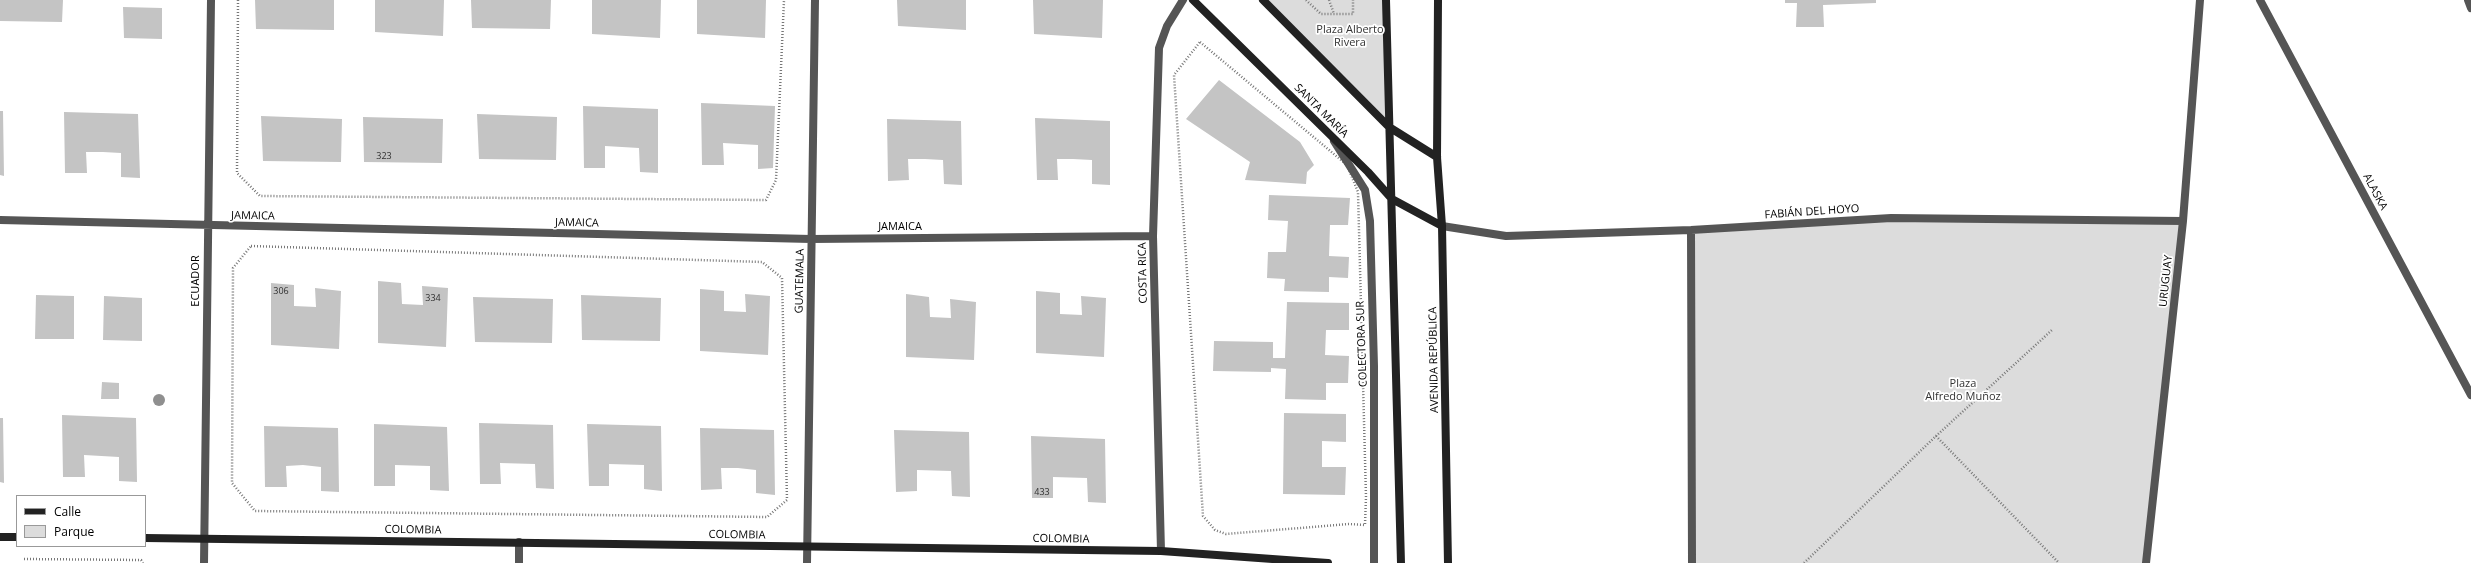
<!DOCTYPE html>
<html>
<head>
<meta charset="utf-8">
<style>
  body { margin:0 }
  #map { position:relative; width:2471px; height:563px; overflow:hidden; background:#fff; font-family:"Open Sans",sans-serif }
  canvas { display:block }
  .legend { position:absolute; left:16px; top:495px; width:130px; height:52px; box-sizing:border-box; background:#fff; border:1px solid #999; margin:0; padding:5px 7px; list-style:none; font-size:12px; color:#000 }
  .legend li { display:flex; align-items:center; gap:8px; height:20px }
  .legend b { width:20px; border:1px solid #999 }
</style>
</head>
<body>
<div id="map">
<canvas width="2471" height="563"></canvas>
<ul class="legend">
<li><b style="height:5px;background:#222"></b>Calle</li>
<li><b style="height:11px;background:#dcdcdc"></b>Parque</li>
</ul>
</div>
<script>
const g = document.querySelector('canvas').getContext('2d');
g.lineJoin = 'round';
function paint(path, color) {
  g.fillStyle = color;
  g.fill(path, 'evenodd');
}
function toPath(rows) {
  const path = new Path2D();
  for (const r of rows) {
    path.moveTo(r[0], r[1]);
    for (let i = 2; i < r.length; i += 2) path.lineTo(r[i], r[i + 1]);
  }
  return path;
}
function strokePath(path, color, width, dash) {
  g.strokeStyle = color;
  g.lineWidth = width;
  g.lineCap = dash ? 'butt' : 'round';
  g.setLineDash(dash || []);
  g.stroke(path);
}
function write(font, color, halo, rows, align = 'center') {
  g.font = font + ' "Open Sans",sans-serif';
  g.lineWidth = 3.5;
  g.setLineDash([]);
  g.textBaseline = 'middle';
  g.strokeStyle = halo;
  g.fillStyle = color;
  for (const [text, x, y, turn = 0] of rows) {
    g.save();
    g.translate(x, y);
    g.rotate((+turn || 0) * Math.PI / 180);
    g.textAlign = isNaN(turn) ? turn : align;
    if (halo) g.strokeText(text, 0, 0);
    g.fillText(text, 0, 0);
    g.restore();
  }
}
paint(toPath([
  [1263,0,1386,0,1389,127],
  [1891,218,2183,221,2146,563,1692,563,1691,230]
]), '#dcdcdc');
paint(toPath([
  [0,0,63,0,62,22,0,21],
  [255,0,334,0,334,30,256,29],
  [375,0,444,0,443,36,375,32],
  [471,0,551,0,550,29,472,28],
  [592,0,661,0,660,38,592,34],
  [697,0,766,0,765,38,697,34],
  [897,0,966,0,966,30,898,26],
  [1033,0,1103,0,1102,38,1034,34],
  [1785,0,1876,0,1876,3,1823,5,1824,27,1796,27,1797,3,1785,3],
  [123,7,162,8,162,39,124,38],
  [1219,80,1300,142,1314,165,1307,172,1306,184,1245,180,1250,162,1186,119],
  [701,103,775,106,773,168,758,169,758,145,740,144,723,143,724,165,702,165],
  [583,106,658,109,658,173,640,172,639,148,605,146,605,168,584,168],
  [0,111,3,111,4,176,0,175],
  [64,112,138,114,140,178,121,177,121,153,103,152,86,152,87,173,65,173],
  [477,114,557,117,556,160,479,159],
  [261,116,342,119,341,162,263,161],
  [363,117,443,119,442,163,364,162],
  [1035,118,1110,121,1110,185,1092,184,1092,160,1073,159,1057,159,1058,180,1037,180],
  [887,119,961,121,962,185,944,184,943,160,925,159,908,159,909,180,888,181],
  [1269,195,1350,198,1348,225,1330,225,1329,256,1349,257,1348,278,1329,277,1329,292,1284,291,1285,279,1267,278,1268,252,1286,252,1288,221,1268,220],
  [378,281,401,283,402,304,423,305,422,286,448,288,446,347,378,343],
  [271,283,294,285,294,306,316,307,315,288,341,291,339,349,271,345],
  [700,289,724,291,724,311,746,312,745,294,770,296,768,355,700,351],
  [1036,291,1060,293,1060,314,1082,315,1081,296,1106,298,1104,357,1036,353],
  [906,294,929,297,930,317,951,318,950,299,976,302,974,360,906,357],
  [36,295,74,296,74,339,35,339],
  [581,295,661,298,660,341,582,340],
  [104,296,142,298,142,341,103,340],
  [473,297,553,299,552,343,475,342],
  [1287,302,1349,303,1349,330,1326,330,1325,355,1349,356,1348,383,1326,383,1326,400,1285,399,1286,369,1271,368,1271,372,1213,371,1214,341,1273,342,1273,358,1285,358],
  [102,382,119,383,119,399,101,399],
  [1284,413,1346,414,1346,442,1322,441,1322,467,1346,467,1345,495,1283,494],
  [62,415,136,418,137,482,119,481,119,457,84,455,85,477,63,477],
  [0,418,3,418,4,483,0,482],
  [479,423,553,425,554,489,536,488,535,464,500,463,501,484,480,484],
  [374,424,447,427,449,491,430,490,430,466,395,465,395,486,374,486],
  [587,424,661,426,662,491,644,489,644,465,609,464,609,486,589,486],
  [264,426,338,428,339,492,321,491,321,467,303,465,286,466,287,487,265,487],
  [700,428,774,430,775,495,756,493,756,470,738,468,721,468,722,489,701,490],
  [894,430,969,432,970,497,952,496,951,471,917,470,917,491,896,492],
  [1031,436,1105,439,1106,503,1088,502,1087,478,1053,477,1053,498,1032,498]
]), '#c4c4c4');
strokePath(toPath([
  [238,0,237,173,260,196,766,200,776,180,784,0],
  [1306,0,1321,14,1353,14,1353,0],
  [1329,0,1334,14],
  [1200,42,1347,165,1358,192,1366,497,1365,525,1349,524,1226,534,1215,530,1203,516,1174,75,1200,42],
  [251,246,762,262,782,278,787,500,767,517,255,511,232,483,233,268,251,246],
  [1936,436,2059,563],
  [24,559,141,560,143,563],
  [1804,563,1936,436,2052,330]
]), '#777', 2.5, [1, 2]);
strokePath(toPath([
  [2260,0,2471,395],
  [2468,0,2471,8],
  [1334,141,1365,190,1370,221,1374,366,1374,563],
  [0,220,811,239,1153,236],
  [1442,226,1506,236,1691,230,1891,218,2183,221],
  [1691,230,1692,563],
  [1161,551,1153,236,1159,48,1167,26,1183,0],
  [204,563,211,0],
  [519,563,519,542],
  [807,563,815,0],
  [2146,563,2183,221,2200,0]
]), '#555', 8);
strokePath(toPath([
  [1193,0,1368,172,1392,199,1442,226],
  [1263,0,1389,127,1437,157],
  [1386,0,1401,563],
  [1438,0,1437,157,1442,226,1448,563],
  [0,537,17,537],
  [145,538,1161,551,1328,563]
]), '#222', 8);
g.fillStyle = '#8f8f8f';
for (const [x, y] of [
  [159,400]
]) {
  g.beginPath();
  g.arc(x, y, 6, 0, 2 * Math.PI);
  g.fill();
}
write('9px', '#313131', null, [
  ["323",384,156],
  ["306",281,291],
  ["334",433,298],
  ["433",1042,492]
]);
write('11px', '#333', '#fff', [
  ["Plaza Alberto",1350,30],
  ["Rivera",1350,43],
  ["Plaza",1963,384],
  ["Alfredo Muñoz",1963,397]
]);
write('11px', '#000', '#fff', [
  ["SANTA MARÍA",1321,111,45],
  ["ALASKA",2375,192,62],
  ["FABIÁN DEL HOYO",1812,212,-4],
  ["JAMAICA",253,216,1],
  ["JAMAICA",577,223,1],
  ["JAMAICA",900,227],
  ["COSTA RICA",1143,273,-91],
  ["ECUADOR",196,281,-90],
  ["GUATEMALA",800,281,-89],
  ["URUGUAY",2166,281,-84],
  ["COLECTORA SUR",1362,344,-92],
  ["AVENIDA REPÚBLICA",1434,360,-91],
  ["COLOMBIA",413,530,1],
  ["COLOMBIA",737,535,1],
  ["COLOMBIA",1061,539,1]
]);
</script>
</body>
</html>
